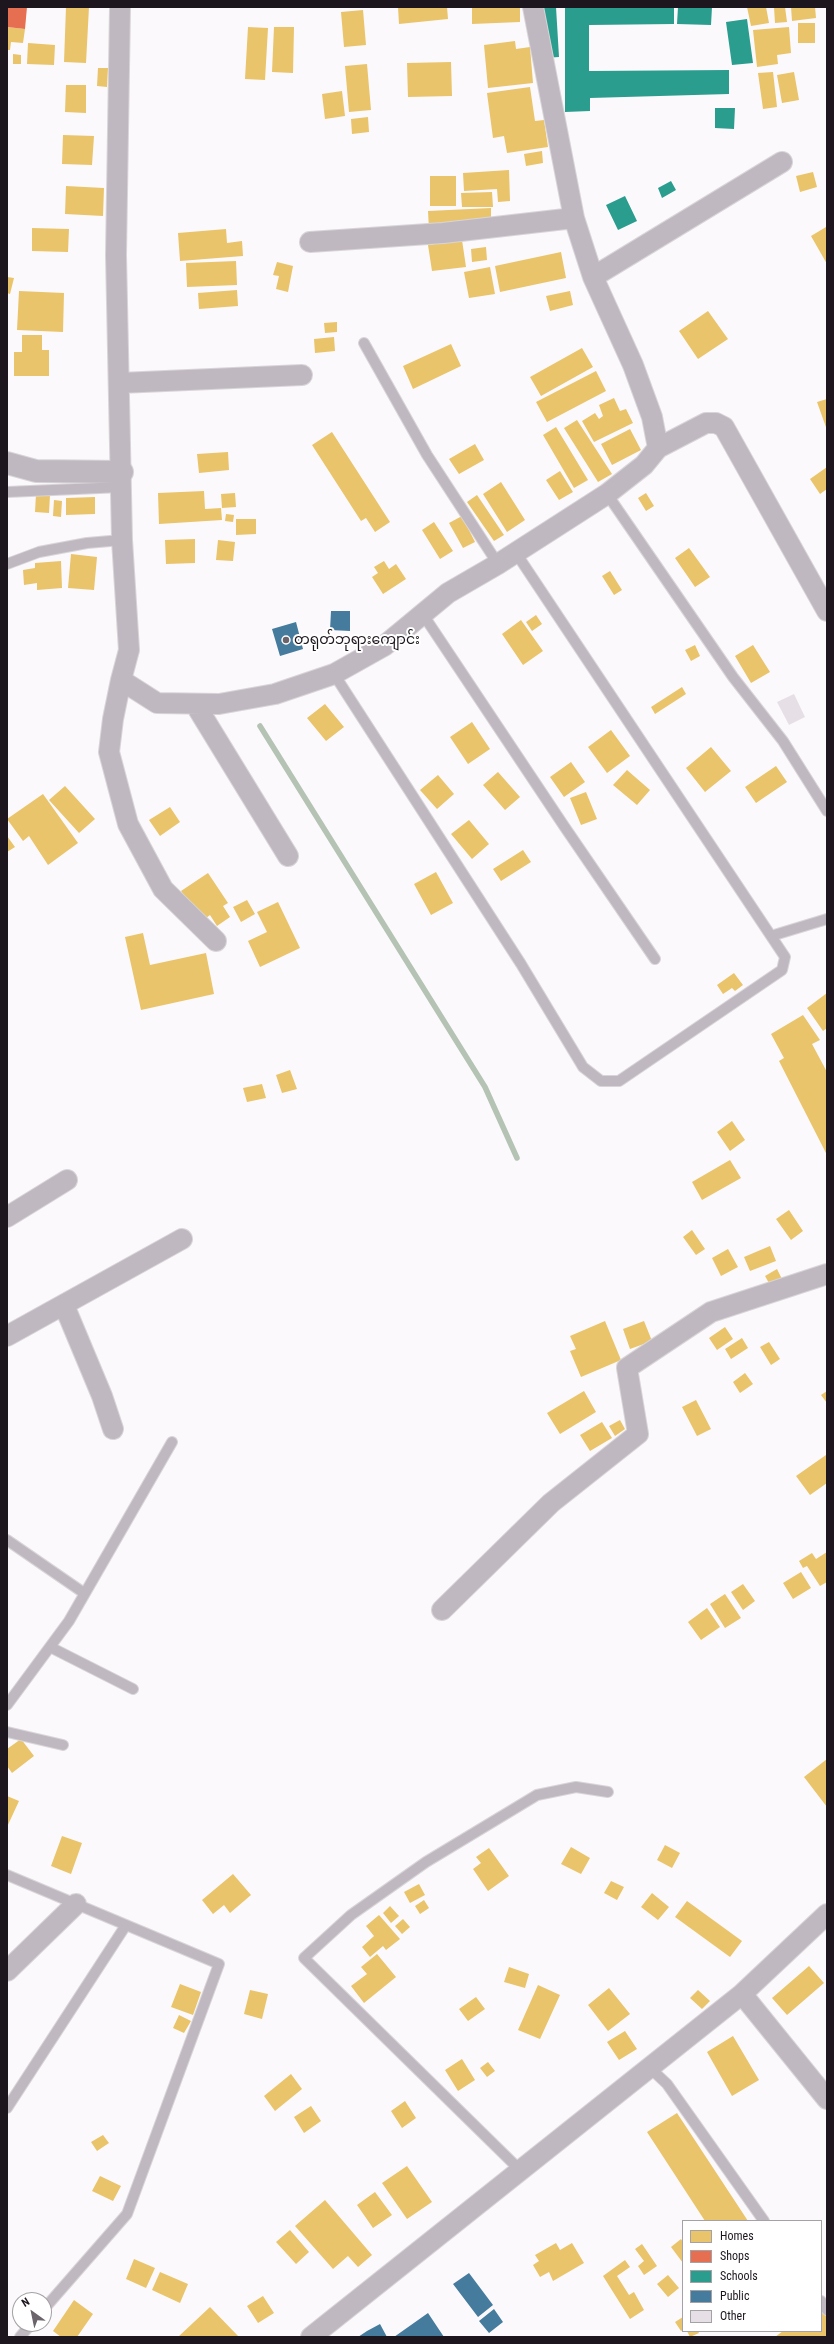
<!DOCTYPE html>
<html>
<head>
<meta charset="utf-8">
<style>
  body { margin:0 }
  #map { position:relative; width:834px; height:2344px; overflow:hidden; background:#fbf9fb; font-family:"Roboto Condensed",sans-serif }
  canvas { display:block }
  .frame { position:absolute; inset:0; border:8px solid #1e161e; pointer-events:none }
  .legend { position:absolute; left:682px; top:2220px; width:140px; height:112px; box-sizing:border-box; background:#fff; border:1px solid #a5a2a5; margin:0; padding:5px 7px; list-style:none; font-size:12px; color:#1e161e }
  .legend li { display:flex; align-items:center; gap:8px; height:20px }
  .legend b { width:20px; border:1px solid #a5a2a5 }
  .north { position:absolute; left:12px; top:2292px; width:40px; height:40px; box-sizing:border-box; background:#fff; border:1px solid #a5a2a5; border-radius:50%; rotate:327deg; font-size:11px; font-weight:700; line-height:16px; text-align:center; color:#1e161e }
  .north::after { content:''; display:block; margin:auto; width:14px; height:18px; background:#6b656b; clip-path:polygon(50% 0,100% 100%,50% 72%,0 100%) }
</style>
</head>
<body>
<div id="map">
<canvas width="834" height="2344"></canvas>
<div class="frame"></div>
<ul class="legend">
<li><b style="height:11px;background:#e9c46a"></b>Homes</li>
<li><b style="height:11px;background:#e76f51"></b>Shops</li>
<li><b style="height:11px;background:#2a9d8f"></b>Schools</li>
<li><b style="height:11px;background:#457b9d"></b>Public</li>
<li><b style="height:11px;background:#e6e0e6"></b>Other</li>
</ul>
<div class="north">N</div>
</div>
<script>
const g = document.querySelector('canvas').getContext('2d');
g.lineJoin = 'round';
function paint(path, color) {
  g.fillStyle = color;
  g.fill(path, 'evenodd');
}
function toPath(rows) {
  const path = new Path2D();
  for (const r of rows) {
    path.moveTo(r[0], r[1]);
    for (let i = 2; i < r.length; i += 2) path.lineTo(r[i], r[i + 1]);
  }
  return path;
}
function strokePath(path, color, width, dash) {
  g.strokeStyle = color;
  g.lineWidth = width;
  g.lineCap = dash ? 'butt' : 'round';
  g.setLineDash(dash || []);
  g.stroke(path);
}
function write(font, color, halo, rows, align = 'center') {
  g.font = font + ' "Roboto Condensed","Noto Sans Myanmar",sans-serif';
  g.lineWidth = 4;
  g.setLineDash([]);
  g.textBaseline = 'middle';
  g.strokeStyle = halo;
  g.fillStyle = color;
  for (const [text, x, y, turn = 0] of rows) {
    g.save();
    g.translate(x, y);
    g.rotate((+turn || 0) * Math.PI / 180);
    g.textAlign = isNaN(turn) ? turn : align;
    if (halo) g.strokeText(text, 0, 0);
    g.fillText(text, 0, 0);
    g.restore();
  }
}
paint(toPath([
  [66,7,89,7,86,63,64,62],
  [398,7,447,7,448,19,399,24],
  [472,7,520,7,520,22,472,24],
  [747,7,766,7,769,23,751,26],
  [774,7,785,7,787,22,775,23],
  [791,7,815,7,816,18,792,21],
  [363,10,366,45,344,47,341,12],
  [798,23,815,23,815,43,798,43],
  [7,27,25,29,23,43,11,42,10,50,7,50],
  [248,27,268,28,265,80,245,79],
  [274,27,294,27,293,73,272,72],
  [789,27,791,53,777,55,778,64,757,67,753,30],
  [515,41,516,49,530,47,533,83,488,88,484,45],
  [28,43,55,45,54,65,27,64],
  [13,54,21,55,21,64,13,64],
  [451,62,452,96,408,97,407,63],
  [367,64,371,110,349,112,345,66],
  [98,68,108,68,107,87,97,86],
  [773,72,777,107,763,109,758,73],
  [794,72,799,100,782,103,777,75],
  [66,85,86,85,86,113,65,112],
  [530,87,535,121,544,120,548,147,507,153,504,136,493,138,487,93],
  [342,91,345,116,325,119,322,94],
  [368,117,369,132,352,134,351,119],
  [63,135,94,136,92,165,62,164],
  [542,151,543,163,526,166,524,154],
  [509,170,510,201,498,202,497,189,464,191,463,173],
  [813,172,817,187,800,192,796,176],
  [430,176,456,176,456,206,430,206],
  [66,186,104,188,103,216,65,214],
  [492,192,493,207,462,207,461,193],
  [491,208,491,227,429,230,428,211],
  [826,227,827,230,827,264,811,236],
  [32,228,69,229,68,252,32,251],
  [226,229,227,243,242,241,243,256,180,261,178,233],
  [462,240,466,267,432,271,428,245],
  [486,247,487,260,472,262,471,249],
  [561,252,566,278,500,292,495,266],
  [236,261,237,285,187,287,186,263],
  [277,262,293,266,288,292,276,289,279,276,273,275],
  [490,267,495,294,469,298,464,272],
  [7,277,14,278,10,294,7,293],
  [237,290,238,306,199,309,198,293],
  [19,291,64,293,63,332,17,330],
  [570,291,573,305,550,311,546,296],
  [708,311,728,339,698,359,679,331],
  [337,322,337,332,325,333,324,323],
  [22,335,42,335,42,350,49,350,49,376,14,376,14,352,22,352],
  [334,337,335,351,315,353,314,339],
  [451,344,461,366,413,389,403,366],
  [582,348,593,367,541,396,530,377],
  [596,371,606,391,547,422,536,402],
  [614,398,620,411,626,409,633,423,594,442,582,421,595,413,599,419,603,416,599,405],
  [827,399,827,430,817,402],
  [577,420,612,474,598,482,564,428],
  [556,427,588,480,574,488,543,435],
  [630,429,641,450,612,465,601,444],
  [332,432,390,522,375,532,366,518,361,521,312,445],
  [475,444,484,460,459,474,449,459],
  [228,452,229,470,199,473,197,454],
  [827,467,827,489,820,494,810,479],
  [560,471,573,492,559,500,546,480],
  [501,482,525,520,507,532,483,494],
  [204,491,205,509,221,508,222,520,159,524,158,493],
  [235,493,236,507,222,508,221,494],
  [646,493,654,506,646,511,638,498],
  [36,494,50,495,49,513,35,512],
  [477,495,504,535,494,541,467,502],
  [95,497,95,514,66,515,66,498],
  [54,500,62,501,61,517,53,516],
  [226,514,234,515,233,522,225,521],
  [462,516,475,542,463,548,449,523],
  [236,519,256,519,256,534,236,535],
  [434,522,453,551,440,559,422,530],
  [195,539,195,563,166,564,165,540],
  [218,540,235,542,233,561,216,560],
  [689,548,710,577,695,587,675,558],
  [71,554,97,557,94,590,68,588],
  [61,561,62,588,37,590,37,583,24,585,23,570,35,568,35,563],
  [384,561,389,569,396,564,406,579,383,594,372,577,378,573,374,567],
  [610,571,622,590,614,595,602,576],
  [536,615,542,624,532,631,526,622],
  [521,620,543,651,523,665,502,634],
  [695,645,700,656,691,661,685,650],
  [753,645,770,672,751,683,735,656],
  [682,687,686,694,655,714,651,707],
  [325,704,344,727,326,741,307,718],
  [472,722,490,749,468,764,450,737],
  [611,730,630,756,607,773,588,747],
  [711,747,731,771,705,792,686,768],
  [571,762,585,782,564,797,550,777],
  [776,766,787,782,756,803,745,787],
  [627,770,650,790,637,805,613,785],
  [498,772,520,797,505,810,483,785],
  [438,775,454,794,437,809,420,790],
  [65,786,95,819,79,833,49,800],
  [586,792,597,819,581,825,570,798],
  [43,794,78,843,48,865,29,836,23,841,7,819],
  [170,807,180,822,160,836,149,820],
  [469,820,489,844,472,859,451,834],
  [7,836,15,847,7,852],
  [523,850,531,862,501,881,493,869],
  [436,872,453,903,431,915,414,884],
  [208,873,228,903,223,906,230,917,217,926,210,915,202,921,181,891],
  [247,900,255,914,241,922,233,907],
  [278,902,300,948,260,967,248,941,267,932,257,912],
  [143,933,150,965,206,953,214,994,141,1010,125,937],
  [734,973,743,985,735,991,732,988,723,994,717,985],
  [827,993,827,1028,823,1031,807,1008],
  [803,1015,820,1040,812,1044,827,1072,827,1155,779,1061,784,1058,771,1034],
  [290,1070,297,1089,282,1093,276,1075],
  [262,1084,266,1098,247,1102,243,1088],
  [732,1121,745,1140,730,1151,717,1132],
  [730,1160,741,1178,702,1200,692,1182],
  [789,1210,803,1231,791,1240,776,1219],
  [692,1230,705,1249,696,1255,683,1237],
  [770,1246,776,1261,750,1271,744,1257],
  [728,1249,738,1267,721,1276,712,1258],
  [777,1269,782,1279,770,1285,765,1276],
  [605,1321,621,1360,581,1377,570,1351,576,1349,570,1336],
  [644,1321,652,1341,630,1349,623,1329],
  [725,1327,733,1339,717,1350,709,1338],
  [742,1338,748,1348,731,1359,725,1349],
  [769,1342,780,1359,771,1365,760,1347],
  [745,1373,753,1384,740,1393,733,1382],
  [584,1391,596,1412,560,1434,547,1413],
  [827,1391,827,1403,821,1395],
  [696,1400,711,1429,697,1436,682,1407],
  [620,1420,625,1429,615,1436,609,1426],
  [602,1422,612,1438,590,1451,580,1435],
  [826,1455,827,1483,810,1495,796,1476],
  [827,1552,827,1582,820,1586,807,1566,803,1568,799,1561,812,1553,816,1559],
  [801,1572,811,1588,793,1599,783,1583],
  [743,1584,755,1601,743,1610,731,1592],
  [725,1594,741,1618,725,1628,710,1604],
  [707,1608,720,1627,701,1640,688,1622],
  [21,1739,34,1756,12,1773,7,1766,7,1749],
  [827,1759,827,1807,804,1777],
  [7,1796,19,1801,7,1827],
  [62,1836,82,1843,71,1874,51,1866],
  [665,1845,680,1853,672,1868,657,1860],
  [571,1847,590,1858,581,1874,561,1864],
  [489,1848,509,1876,488,1891,473,1869,481,1863,476,1857],
  [233,1874,251,1895,230,1913,224,1905,213,1914,202,1900],
  [611,1881,624,1887,617,1900,604,1893],
  [419,1884,425,1895,410,1903,404,1892],
  [652,1893,669,1907,658,1920,641,1907],
  [424,1900,429,1908,420,1914,415,1906],
  [687,1901,742,1941,730,1957,675,1917],
  [390,1906,399,1916,391,1923,383,1913],
  [379,1915,400,1939,386,1950,383,1946,370,1957,362,1947,374,1936,366,1926],
  [403,1919,410,1927,402,1934,395,1926],
  [377,1954,396,1977,364,2003,351,1986,367,1974,361,1967],
  [809,1966,824,1983,787,2015,772,1998],
  [509,1967,529,1974,525,1988,504,1982],
  [180,1984,201,1992,193,2015,171,2007],
  [538,1985,560,1995,540,2039,518,2030],
  [609,1988,630,2014,608,2031,588,2005],
  [250,1990,268,1994,262,2019,244,2014],
  [698,1990,710,2001,702,2009,690,1998],
  [476,1997,485,2009,468,2021,459,2009],
  [179,2015,191,2021,184,2033,173,2028],
  [625,2031,637,2049,619,2060,607,2042],
  [733,2036,759,2080,732,2096,707,2052],
  [462,2059,475,2080,458,2091,445,2070],
  [488,2062,495,2071,487,2077,480,2068],
  [291,2074,302,2089,275,2111,264,2096],
  [405,2101,416,2118,402,2128,391,2111],
  [311,2106,321,2121,304,2133,294,2117],
  [677,2113,748,2221,705,2221,647,2132],
  [103,2135,109,2143,97,2151,91,2142],
  [407,2166,432,2202,407,2219,382,2183],
  [100,2176,121,2186,113,2201,92,2191],
  [375,2192,392,2215,373,2228,357,2205],
  [325,2200,372,2255,358,2267,348,2256,333,2269,295,2226],
  [290,2230,309,2252,296,2264,276,2242],
  [681,2239,683,2242,683,2263,671,2247],
  [556,2243,560,2250,572,2243,584,2263,553,2281,549,2272,540,2277,533,2265,539,2261,535,2255],
  [642,2244,657,2266,644,2275,638,2266,644,2261,635,2249],
  [134,2259,155,2268,146,2288,126,2279],
  [625,2260,630,2267,617,2276,629,2295,634,2292,644,2310,630,2319,603,2276],
  [160,2272,188,2284,180,2303,152,2290],
  [668,2275,679,2288,668,2297,657,2284],
  [263,2296,274,2313,258,2323,247,2306],
  [74,2300,93,2314,77,2337,61,2337,53,2331],
  [821,2305,827,2314,827,2337,775,2337,783,2331,821,2331],
  [210,2307,239,2337,178,2337],
  [683,2317,683,2330,681,2331,675,2322],
  [687,2331,698,2331,699,2333,690,2337]
]), '#e9c46a');
paint(toPath([
  [7,7,27,7,25,29,7,27]
]), '#e76f51');
paint(toPath([
  [541,7,556,7,559,57,544,58],
  [565,7,674,7,674,24,589,25,589,71,729,70,729,94,590,98,590,111,565,112],
  [678,7,712,7,711,25,677,24],
  [747,19,753,63,732,65,726,22],
  [715,108,735,108,734,129,715,128],
  [671,181,676,190,662,198,658,188],
  [625,196,637,221,618,230,606,205]
]), '#2a9d8f');
paint(toPath([
  [331,611,350,611,350,631,330,630],
  [296,622,303,649,280,656,272,629],
  [469,2273,493,2305,478,2317,453,2284],
  [494,2309,503,2322,489,2333,479,2321],
  [428,2313,444,2337,394,2337],
  [380,2324,387,2337,358,2337,367,2331]
]), '#457b9d');
strokePath(toPath([
  [260,726,485,1087,517,1158]
]), '#b4c3b4', 5.5);
paint(toPath([
  [794,694,805,717,789,725,777,702]
]), '#e6e0e6');
const service = toPath([
  [364,343,427,455,498,564],
  [7,492,122,487],
  [607,494,733,677,783,741,827,811],
  [7,564,39,552,87,543,122,540],
  [422,613,564,826,655,959],
  [334,674,521,964,583,1067,601,1081,619,1081,782,970,785,957,516,553],
  [771,936,827,919],
  [7,1540,84,1593],
  [50,1647,133,1689],
  [7,1705,69,1621,172,1442],
  [7,1732,63,1745],
  [7,1875,219,1964,127,2214,44,2309],
  [649,2067,667,2084,764,2221],
  [7,2108,126,1925],
  [520,2170,304,1958,351,1915,426,1862,537,1795,576,1787,608,1792],
  [821,2301,827,2310],
  [20,2337,31,2324]
]);
const minor = toPath([
  [120,7,116,255,122,540,129,650,121,680,157,703,219,704,275,694,334,674,384,646,448,593,498,564,607,494,644,465,658,448,652,417,633,365,593,277,574,218,533,7],
  [310,242,443,233,574,218],
  [593,277,782,162],
  [120,383,302,375],
  [658,448,706,423,716,423,724,427,827,611],
  [121,680,113,719,109,752,128,824,163,889,216,941],
  [195,704,288,856],
  [7,1217,67,1180],
  [64,1305,102,1396,113,1429],
  [7,1336,182,1239],
  [442,1610,551,1503,638,1434,627,1368,711,1312,827,1274],
  [7,1971,76,1904],
  [742,1994,827,2099],
  [311,2337,742,1994,827,1914]
]);
const tertiary = toPath([
  [7,463,36,471,122,472]
]);
strokePath(service, '#d8d5d8', 12);
strokePath(minor, '#d8d5d8', 22);
strokePath(tertiary, '#d8d5d8', 24);
strokePath(service, '#c0b8c0', 10);
strokePath(minor, '#c0b8c0', 20);
strokePath(tertiary, '#c0b8c0', 22);
for (const [x, y, r, color] of [
  [286,640,4,"#6b656b"]
]) {
  const dot = new Path2D();
  dot.arc(x, y, r, 0, 2 * Math.PI);
  g.fillStyle = color;
  g.fill(dot);
  strokePath(dot, '#fff', 1.5);
}
write('14px', '#1e161e', '#fff', [
  ["တရုတ်ဘုရားကျောင်း",294,640]
], 'left');
</script>
</body>
</html>
